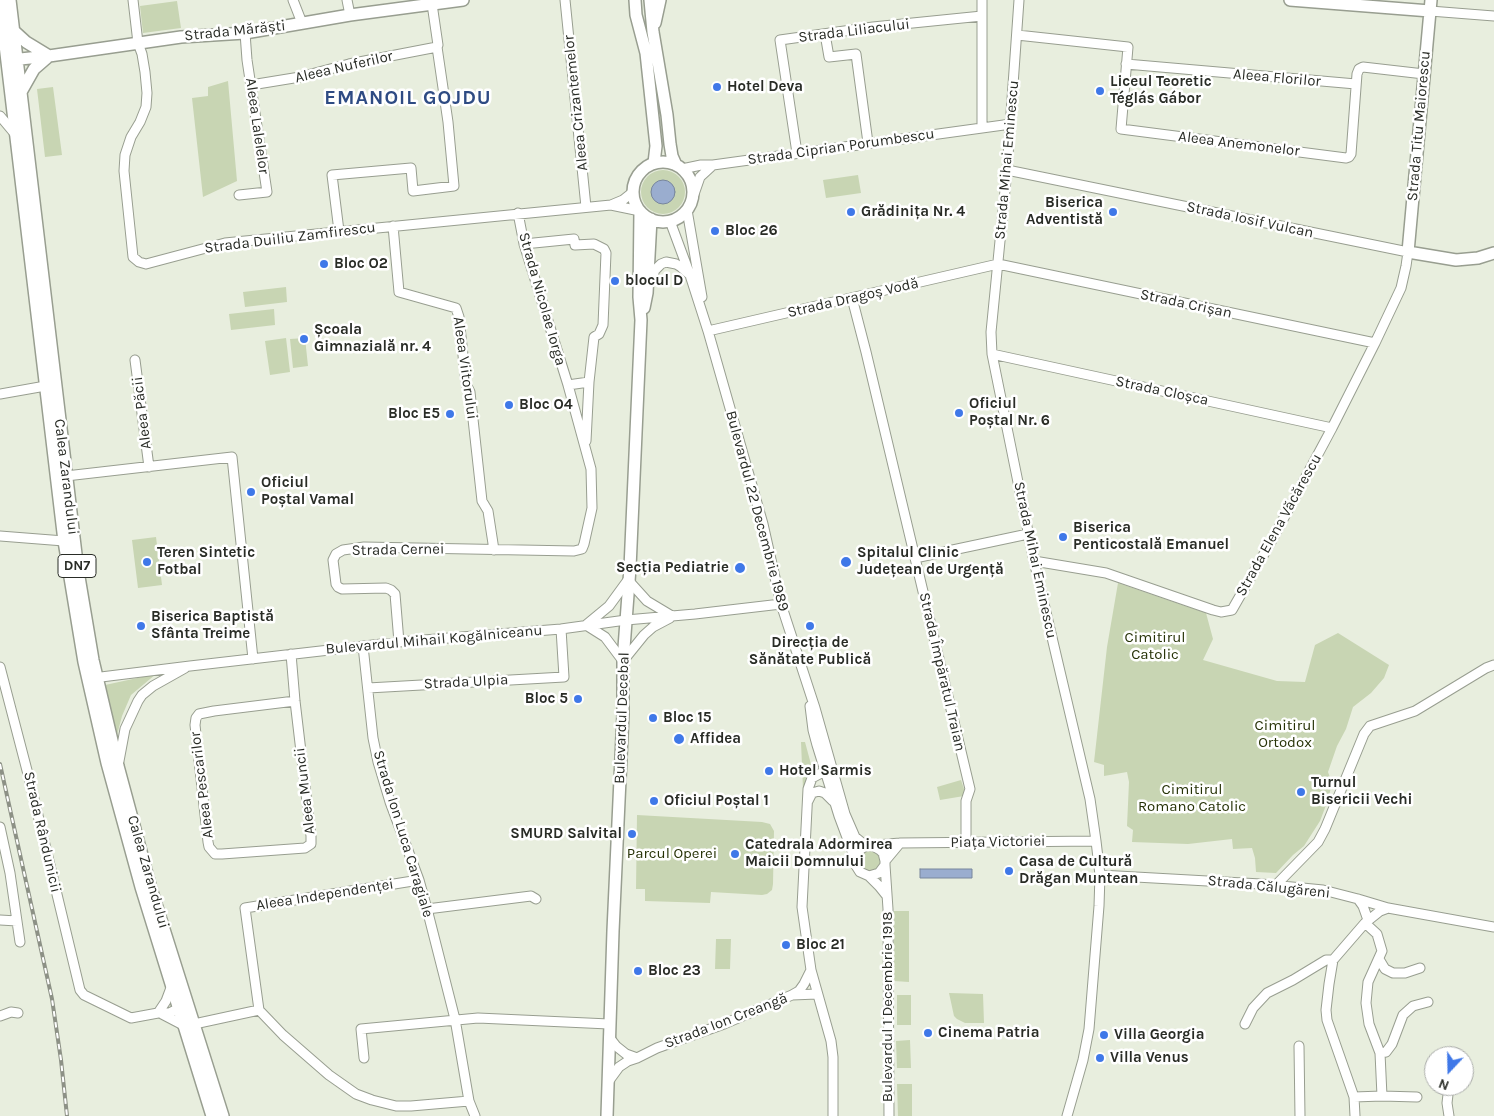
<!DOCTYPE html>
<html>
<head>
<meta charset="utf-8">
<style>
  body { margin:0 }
  #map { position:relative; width:1494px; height:1116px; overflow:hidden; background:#e8eede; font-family:Karla,sans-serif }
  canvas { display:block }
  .north { position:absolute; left:1424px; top:1046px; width:50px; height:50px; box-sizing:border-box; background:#fff; border:1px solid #a9aba8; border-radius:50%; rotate:201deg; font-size:14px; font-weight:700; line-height:20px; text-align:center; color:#292c26 }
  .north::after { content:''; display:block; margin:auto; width:18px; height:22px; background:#3f78e8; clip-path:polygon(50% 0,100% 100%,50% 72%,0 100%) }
</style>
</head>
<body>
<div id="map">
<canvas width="1494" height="1116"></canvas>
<div class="north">N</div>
</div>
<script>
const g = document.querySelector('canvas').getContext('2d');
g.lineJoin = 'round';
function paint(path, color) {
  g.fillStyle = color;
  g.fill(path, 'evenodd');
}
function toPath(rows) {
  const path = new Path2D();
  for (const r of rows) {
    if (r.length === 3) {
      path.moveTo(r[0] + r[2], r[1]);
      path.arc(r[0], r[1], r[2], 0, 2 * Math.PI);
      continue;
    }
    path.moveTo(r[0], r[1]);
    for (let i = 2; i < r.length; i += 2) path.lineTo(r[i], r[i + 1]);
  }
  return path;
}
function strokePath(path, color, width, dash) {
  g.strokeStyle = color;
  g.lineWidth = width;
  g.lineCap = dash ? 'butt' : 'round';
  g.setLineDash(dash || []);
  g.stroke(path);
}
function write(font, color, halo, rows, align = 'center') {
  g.font = font + ' Karla,sans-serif';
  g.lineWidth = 5;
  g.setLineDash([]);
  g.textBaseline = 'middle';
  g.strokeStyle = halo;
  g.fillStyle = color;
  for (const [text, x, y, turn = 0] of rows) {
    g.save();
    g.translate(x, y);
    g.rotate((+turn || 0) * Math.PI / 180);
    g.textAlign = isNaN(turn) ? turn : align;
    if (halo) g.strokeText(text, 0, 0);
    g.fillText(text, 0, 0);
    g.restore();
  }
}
paint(toPath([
  [177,1,181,28,143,33,140,6],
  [228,81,237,181,203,197,192,98,208,96,208,87],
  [53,87,62,155,45,157,37,89],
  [663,192,22],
  [858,175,861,193,826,198,823,180],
  [286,287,287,302,245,307,243,292],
  [274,309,275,325,231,330,229,314],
  [286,338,290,372,270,375,265,341],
  [305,338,308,366,293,368,290,339],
  [156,537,162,585,138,588,132,540],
  [1118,583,1206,613,1213,639,1203,660,1277,681,1305,682,1315,645,1338,633,1389,665,1384,678,1371,693,1353,707,1346,729,1337,746,1328,772,1332,783,1328,800,1320,821,1304,846,1293,855,1276,873,1256,872,1255,858,1252,848,1233,849,1232,839,1188,844,1132,842,1133,830,1127,826,1129,782,1127,772,1104,776,1104,765,1094,762,1107,647],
  [156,674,131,695,122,716,116,739,105,685],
  [801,742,805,742,812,768,811,775,803,789],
  [961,780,965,792,964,796,940,800,937,787],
  [637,815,762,822,770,824,774,831,773,884,772,890,767,894,762,895,711,892,710,903,645,901,645,889,636,889],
  [870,861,11],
  [894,911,909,911,909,982,894,981],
  [716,939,731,939,730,969,715,969],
  [949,993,983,994,984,1023,965,1023,957,1019,954,1016],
  [897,995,911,995,911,1025,897,1025],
  [910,1040,911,1068,897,1068,896,1041],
  [897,1084,912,1084,912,1116,898,1116]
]), '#c8d5b3');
const water = toPath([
  [663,192,12],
  [920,869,972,869,972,878,920,878,920,869]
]);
paint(water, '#9aadcf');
strokePath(water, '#78869c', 1);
const minor = toPath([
  [133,0,138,43,142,54,145,72,147,93,146,107,140,122,131,137,125,155,124,171,133,257,139,262,146,264,225,243,611,205,623,200,633,192],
  [293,0,302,23],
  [347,0,350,15],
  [565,0,586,207],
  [1019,0,1007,170,991,332,992,354,1034,561,1090,799,1096,841,1100,875,1099,906,1089,1029,1083,1060,1067,1116],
  [1430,11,1494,16],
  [825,34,829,57,856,54,868,143],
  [1017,35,1128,47,1121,129,1346,158,1349,157,1351,154,1357,74,1359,69,1363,67,1424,74],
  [1126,64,1356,84],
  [251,85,300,77,349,64,437,47],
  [0,116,16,135],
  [982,128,982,0],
  [797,153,780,40,873,27,982,16],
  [682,169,701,165,713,165],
  [1007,170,1408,252,1406,266,1401,288,1375,343,1332,428,1272,540,1232,610,1221,612,1213,610,1106,573,1034,561],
  [239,195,267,192,247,60,245,33],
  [692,200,700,177,713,165,1011,124],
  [611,205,640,211],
  [687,210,702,297],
  [670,221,690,275,708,331,763,524,781,604,815,708,845,814,855,837,866,846],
  [393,226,399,292,456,308,459,317,466,384,470,392,482,501,488,511,494,550],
  [339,231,332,175,411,168,413,191,454,186,448,122,437,47,438,45,432,4],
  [524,244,574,239,575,245,594,244,604,249,606,253,603,325,599,334,594,337,589,382,586,441],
  [650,283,655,270,661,264,666,262,676,264,681,267,689,274],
  [852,298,866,352,970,789,966,801,966,842],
  [708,331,998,264,1375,343],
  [992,354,1332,428],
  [135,360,149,467],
  [568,385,589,382],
  [0,394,51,385],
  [66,476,232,457,253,659],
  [0,536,64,541],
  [915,558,1028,534],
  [586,625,609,606,628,580,647,601,672,616],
  [586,625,605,637,623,661,644,635,653,627,670,618],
  [399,642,395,594,391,590,386,588,342,589,338,587,336,584,333,560,336,554,343,550,364,547,574,551,582,549,584,544,592,508,591,469,568,385,524,244,518,213],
  [363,646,373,738,378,762,390,802,419,880,427,909,455,1019,469,1101,475,1116],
  [291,654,295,701,311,836,311,844,305,848,222,854,215,854,209,847,208,842,195,725,196,718,199,714,214,711,295,701],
  [0,667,29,778,80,990,84,995,131,1018,158,1013,169,1013,184,1006],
  [93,678,190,666,399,642,561,629,626,620,695,614,781,604],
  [368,688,564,677,561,629],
  [810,706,813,730,817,745,839,816,855,859],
  [119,761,125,729,138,701,142,695,153,686,185,668],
  [825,771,812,778,808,789,802,907,811,970,831,1041,833,1057,833,1116],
  [808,801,812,793,819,791,825,793,833,801],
  [0,827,10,873,20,942],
  [873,846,880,850,883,853,885,861,885,865,879,873,869,876,860,872,855,864,857,853,861,849,866,846,900,843,1096,841],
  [885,861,900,843],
  [885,865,888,909,889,1116],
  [1100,875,1261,884,1323,890,1358,899,1388,908,1494,927],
  [869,876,879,886,887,896],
  [1276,885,1318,842,1325,829,1364,734,1370,726,1415,711,1486,668,1494,665],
  [1358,899,1363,906,1368,920],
  [427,909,531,896,536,899],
  [0,920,17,921],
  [1379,959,1385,969,1393,973,1405,973,1420,968],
  [792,995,799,991,804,984,811,970],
  [259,1010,245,908,419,880],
  [158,1013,166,1001,172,985],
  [162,1014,185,1026,259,1010,283,1035,329,1075,356,1094,372,1100,396,1106,411,1106,469,1101],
  [0,1016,11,1012,18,1013],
  [1245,1024,1253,1008,1267,993,1293,980,1326,960,1333,960],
  [609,1037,616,1046,626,1054,637,1058],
  [1299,1046,1300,1116],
  [1380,1053,1386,1052,1392,1044,1403,1015,1413,1006,1428,1002],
  [364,1058,361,1029,478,1018,609,1024],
  [608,1082,619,1067,628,1061,637,1058,657,1048,724,1024,792,995,817,994],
  [1449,1086,1447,1103,1449,1116],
  [1382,1096,1417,1097],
  [1354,1097,1382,1096,1380,1053,1369,1024,1366,1003,1368,982,1382,951,1377,934,1365,923],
  [1355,1116,1354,1097,1327,1020,1326,1010,1329,984,1333,960,1365,923,1380,911,1388,908]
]);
const major = toPath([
  [10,0,78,571,93,660,118,766,150,885,223,1116],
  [635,0,636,15,646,53,656,146,654,163],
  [650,0,653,32,667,115,670,144,672,156,676,165],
  [1290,0,1430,11],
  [1431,0,1408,252,1456,260,1478,258,1494,253],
  [0,3,64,541,84,662,107,763,141,887,212,1116],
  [655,23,660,0],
  [14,31,26,42,49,56,34,69,21,92],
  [11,60,49,56,181,37,245,33,350,15,463,0],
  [663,192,30],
  [644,308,647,293,651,219],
  [607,1116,613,931,623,714,623,661,630,568,641,320,639,297,640,211]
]);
strokePath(minor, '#989e90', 11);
strokePath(major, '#989e90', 14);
strokePath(minor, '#fff', 9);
strokePath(major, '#fff', 11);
const rail = toPath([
  [0,764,52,999,61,1060,67,1116]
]);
strokePath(rail, '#8d9186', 4);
strokePath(rail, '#fff', 2, [5.5]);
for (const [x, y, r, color] of [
  [717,87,5,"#3f78e8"],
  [1100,91,5,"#3f78e8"],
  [851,212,5,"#3f78e8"],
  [1113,212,5,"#3f78e8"],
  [715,231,5,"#3f78e8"],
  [324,264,5,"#3f78e8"],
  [615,281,5,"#3f78e8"],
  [304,339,5,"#3f78e8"],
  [509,405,5,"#3f78e8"],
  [959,413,5,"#3f78e8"],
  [450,414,5,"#3f78e8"],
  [251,492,5,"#3f78e8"],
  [1063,537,5,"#3f78e8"],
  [147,562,5,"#3f78e8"],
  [846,562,6,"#3f78e8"],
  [740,568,6,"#3f78e8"],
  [141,626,5,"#3f78e8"],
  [810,626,5,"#3f78e8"],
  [578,699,5,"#3f78e8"],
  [653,718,5,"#3f78e8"],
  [679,739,6,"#3f78e8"],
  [769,771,5,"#3f78e8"],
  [1301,792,5,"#3f78e8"],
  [654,801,5,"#3f78e8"],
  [632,834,5,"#3f78e8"],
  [735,854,5,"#3f78e8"],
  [1009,871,5,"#3f78e8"],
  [786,945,5,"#3f78e8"],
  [638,971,5,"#3f78e8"],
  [928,1033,5,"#3f78e8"],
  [1104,1035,5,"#3f78e8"],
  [1100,1058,5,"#3f78e8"]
]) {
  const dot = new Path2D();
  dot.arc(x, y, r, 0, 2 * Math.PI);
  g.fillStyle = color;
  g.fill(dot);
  strokePath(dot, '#fff', 2);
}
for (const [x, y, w] of [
  [77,566,38]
]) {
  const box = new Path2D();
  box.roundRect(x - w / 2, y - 11.5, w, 23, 4);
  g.fillStyle = '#fff';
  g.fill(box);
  strokePath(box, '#292c26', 1);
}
write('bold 14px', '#292c26', null, [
  ["DN7",77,566]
]);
write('15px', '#292c26', '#fff', [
  ["Strada Mărăști",235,31,-6],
  ["Strada Liliacului",854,31,-7],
  ["Aleea Nuferilor",344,67,-13],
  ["Aleea Florilor",1277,78,5],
  ["Aleea Crizantemelor",576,103,-96],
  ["Aleea Lalelelor",257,126,82],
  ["Strada Titu Maiorescu",1419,126,-85],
  ["Aleea Anemonelor",1239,144,7],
  ["Strada Ciprian Porumbescu",841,147,-8],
  ["Strada Mihai Eminescu",1007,160,-85],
  ["Strada Iosif Vulcan",1250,220,12],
  ["Strada Duiliu Zamfirescu",290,238,-7],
  ["Strada Dragoș Vodă",853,298,-13],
  ["Strada Nicolae Iorga",542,299,74],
  ["Strada Crișan",1186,304,12],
  ["Aleea Viitorului",465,368,82],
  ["Strada Cloșca",1162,391,12],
  ["Aleea Păcii",142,413,-97],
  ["Calea Zarandului",66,477,83],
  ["Bulevardul 22 Decembrie 1989",757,511,75],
  ["Strada Elena Văcărescu",1279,525,-61],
  ["Strada Cernei",398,550,-1],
  ["Strada Mihai Eminescu",1035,560,78],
  ["Bulevardul Mihail Kogălniceanu",434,640,-5],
  ["Strada Împăratul Traian",942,672,77],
  ["Strada Ulpia",466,682,-3],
  ["Bulevardul Decebal",622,718,-88],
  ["Aleea Pescarilor",202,785,-97],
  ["Aleea Muncii",305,791,-97],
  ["Strada Rândunicii",42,832,77],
  ["Strada Ion Luca Caragiale",403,834,73],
  ["Piața Victoriei",998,842,-1],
  ["Calea Zarandului",148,872,74],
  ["Strada Călugăreni",1269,887,6],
  ["Aleea Independenței",325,895,-9],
  ["Bulevardul 1 Decembrie 1918",888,1007,-90],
  ["Strada Ion Creangă",726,1021,-21]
]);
write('bold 15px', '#292c26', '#fff', [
  ["Liceul Teoretic",1110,82],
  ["Téglás Gábor",1110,99],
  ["Hotel Deva",727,87],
  ["Biserica",1103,203,"right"],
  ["Adventistă",1103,220,"right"],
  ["Grădinița Nr. 4",861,212],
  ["Bloc 26",725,231],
  ["Bloc O2",334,264],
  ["blocul D",625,281],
  ["Școala",314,330],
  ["Gimnazială nr. 4",314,347],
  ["Oficiul",969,404],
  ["Poștal Nr. 6",969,421],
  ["Bloc O4",519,405],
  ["Bloc E5",440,414,"right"],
  ["Oficiul",261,483],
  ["Poștal Vamal",261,500],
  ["Biserica",1073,528],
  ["Penticostală Emanuel",1073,545],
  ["Teren Sintetic",157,553],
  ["Fotbal",157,570],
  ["Spitalul Clinic",857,553],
  ["Județean de Urgență",857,570],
  ["Secția Pediatrie",729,568,"right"],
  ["Biserica Baptistă",151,617],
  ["Sfânta Treime",151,634],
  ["Direcția de",810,643,"center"],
  ["Sănătate Publică",810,660,"center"],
  ["Bloc 5",568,699,"right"],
  ["Bloc 15",663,718],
  ["Affidea",690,739],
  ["Hotel Sarmis",779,771],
  ["Turnul",1311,783],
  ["Bisericii Vechi",1311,800],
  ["Oficiul Poștal 1",664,801],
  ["SMURD Salvital",622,834,"right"],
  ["Catedrala Adormirea",745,845],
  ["Maicii Domnului",745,862],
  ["Casa de Cultură",1019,862],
  ["Drăgan Muntean",1019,879],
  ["Bloc 21",796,945],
  ["Bloc 23",648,971],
  ["Cinema Patria",938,1033],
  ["Villa Georgia",1114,1035],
  ["Villa Venus",1110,1058]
], 'left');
write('15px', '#263206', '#fff', [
  ["Cimitirul",1155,638],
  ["Catolic",1155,655],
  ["Cimitirul",1285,726],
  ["Ortodox",1285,743],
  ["Cimitirul",1192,790],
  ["Romano Catolic",1192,807],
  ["Parcul Operei",672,854]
]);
g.letterSpacing = '1px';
write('bold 20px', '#2e4b83', '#fff', [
  ["EMANOIL GOJDU",408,98]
]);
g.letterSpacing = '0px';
</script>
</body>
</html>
